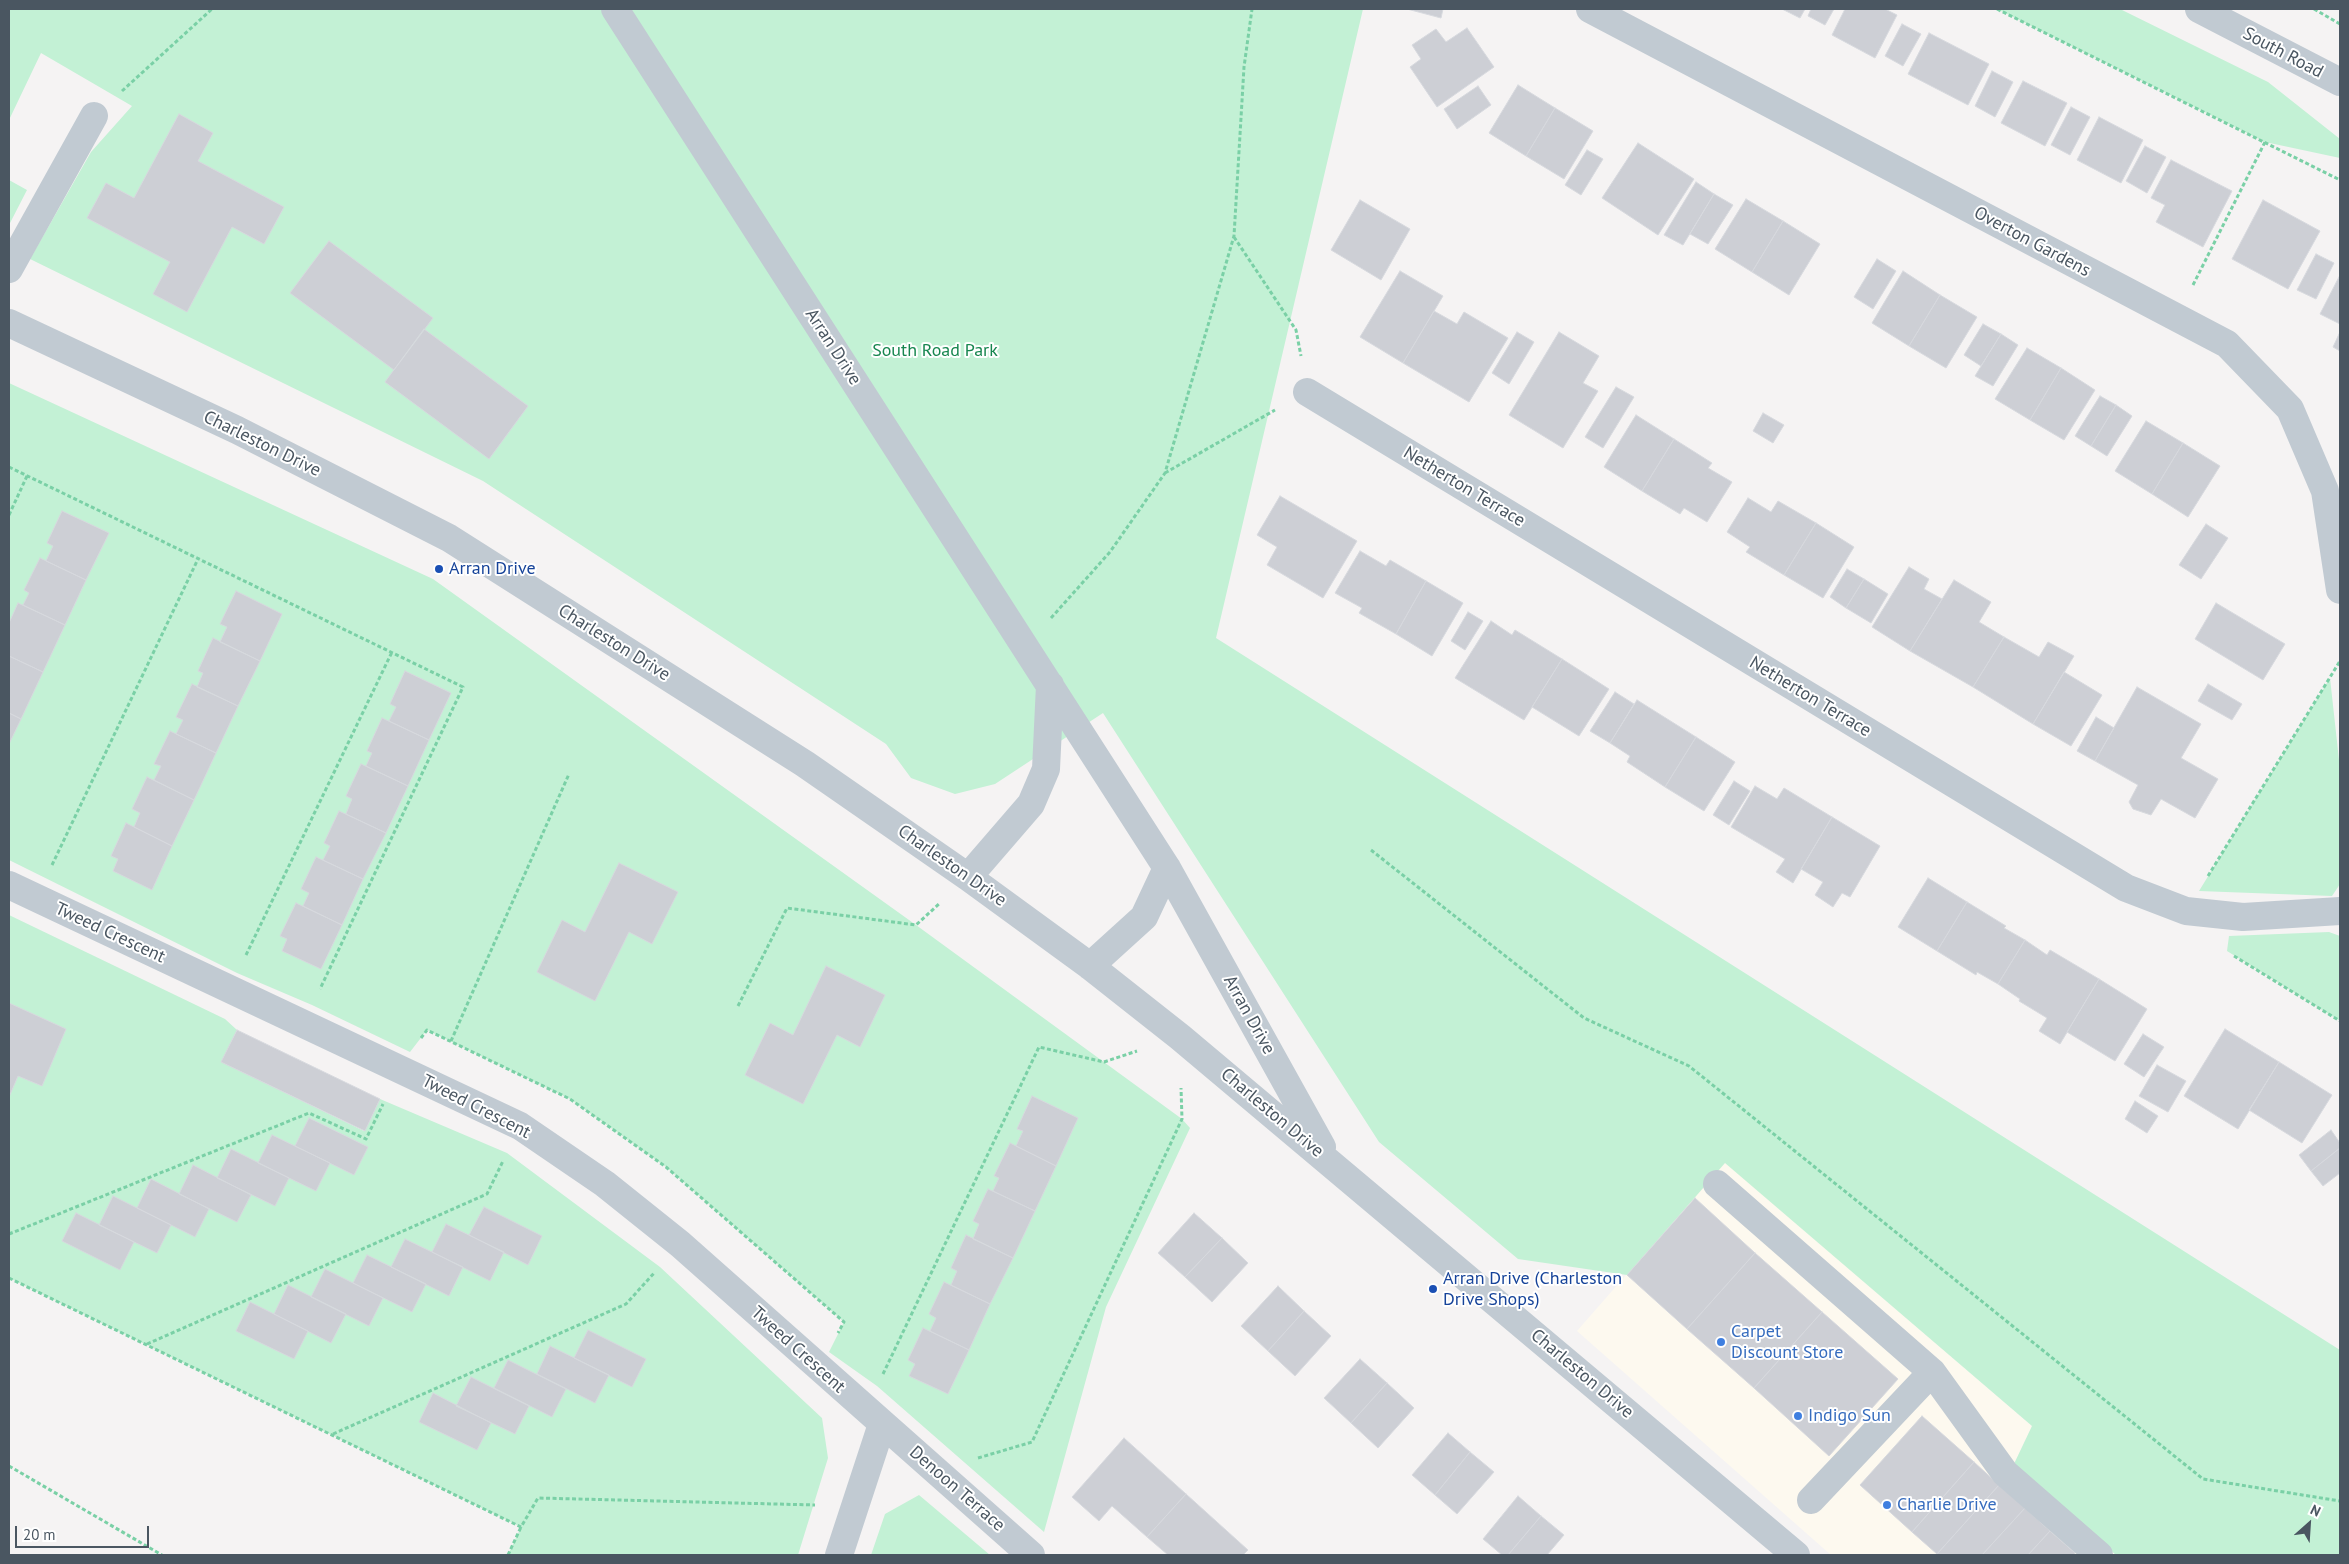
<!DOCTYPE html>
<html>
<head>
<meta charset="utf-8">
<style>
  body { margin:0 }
  #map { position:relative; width:2349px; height:1564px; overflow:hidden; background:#f5f3f3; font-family:"PT Sans",sans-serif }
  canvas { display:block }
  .frame { position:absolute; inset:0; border:10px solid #4a5661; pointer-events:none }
  .north { position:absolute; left:2284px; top:1499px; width:50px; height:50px; -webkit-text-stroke:4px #fff; paint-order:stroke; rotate:26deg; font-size:14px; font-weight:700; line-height:20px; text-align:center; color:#4a5661 }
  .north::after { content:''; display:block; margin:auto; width:18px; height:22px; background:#4a5661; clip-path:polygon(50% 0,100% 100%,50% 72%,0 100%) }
  .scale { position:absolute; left:15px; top:1526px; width:134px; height:22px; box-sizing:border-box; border:2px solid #4a5661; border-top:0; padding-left:6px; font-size:15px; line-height:18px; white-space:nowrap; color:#4a5661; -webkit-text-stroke:4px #fff; paint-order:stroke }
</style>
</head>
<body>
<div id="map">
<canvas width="2349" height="1564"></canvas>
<div class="frame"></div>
<div class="north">N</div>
<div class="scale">20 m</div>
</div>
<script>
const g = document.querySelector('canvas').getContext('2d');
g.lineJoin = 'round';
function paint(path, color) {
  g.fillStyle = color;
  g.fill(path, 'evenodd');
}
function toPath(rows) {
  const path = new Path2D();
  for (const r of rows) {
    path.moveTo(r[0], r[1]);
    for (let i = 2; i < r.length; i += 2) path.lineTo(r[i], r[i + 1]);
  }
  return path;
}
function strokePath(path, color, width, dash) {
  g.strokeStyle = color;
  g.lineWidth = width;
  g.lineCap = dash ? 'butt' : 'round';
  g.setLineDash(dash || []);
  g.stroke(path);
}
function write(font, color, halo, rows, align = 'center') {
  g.font = font + ' "PT Sans",sans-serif';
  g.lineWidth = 4;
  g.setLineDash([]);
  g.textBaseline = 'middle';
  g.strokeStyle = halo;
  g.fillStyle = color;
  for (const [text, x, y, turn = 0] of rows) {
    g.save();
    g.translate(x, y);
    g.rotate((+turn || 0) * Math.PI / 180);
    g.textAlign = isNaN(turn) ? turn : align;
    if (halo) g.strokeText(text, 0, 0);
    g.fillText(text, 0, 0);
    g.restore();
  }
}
paint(toPath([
  [1725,1162,2032,1426,2013,1466,2116,1555,1831,1555,1577,1331]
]), '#fdf9ef');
paint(toPath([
  [9,9,1363,9,1216,638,2340,1350,2340,1555,2116,1555,2013,1466,2032,1426,1725,1163,1627,1275,1518,1259,1379,1142,1103,713,995,784,955,794,911,778,886,744,483,481,30,259,91,152,132,106,41,53,9,120],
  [1997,9,2120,9,2268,82,2340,139,2340,158,2265,142],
  [9,180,27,190,9,225],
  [9,383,433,579,916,925,1182,1119,1190,1128,1106,1307,1044,1532,877,1386,829,1352,844,1322,666,1167,570,1099,427,1030,410,1052,312,1005,237,973,9,860],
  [2330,678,2340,769,2340,884,2332,896,2199,891],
  [9,915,225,1019,237,1030,222,1062,364,1131,380,1099,507,1153,660,1267,822,1418,828,1458,798,1555,508,1555,521,1527,9,1278],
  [2329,932,2340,936,2340,1021,2227,951,2229,936],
  [919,1495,990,1555,871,1555,885,1514]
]), '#c3f1d5');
const building = toPath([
  [1407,9,1443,9,1441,18,1407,9],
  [1782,9,1805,9,1800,18,1782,9],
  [1811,9,1834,9,1825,25,1808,16,1811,9],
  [1845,9,1885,9,1897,15,1875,58,1832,35,1845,9],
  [1902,24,1921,34,1903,66,1885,56,1902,24],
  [1467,28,1494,67,1437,107,1410,67,1421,59,1412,45,1436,29,1446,42,1467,28],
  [1929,33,1989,64,1968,105,1908,74,1929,33],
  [1992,71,2013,82,1995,117,1975,106,1992,71],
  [2023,81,2067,103,2045,146,2001,123,2023,81],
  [1518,85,1555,108,1526,156,1489,133,1518,85],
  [1478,86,1491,105,1457,129,1444,109,1478,86],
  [2071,107,2090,117,2070,155,2051,145,2071,107],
  [1555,108,1593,131,1564,179,1526,156,1555,108],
  [179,114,213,133,198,161,284,207,264,244,232,227,187,312,153,294,170,262,87,218,106,183,134,198,179,114],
  [2099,117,2143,140,2121,183,2077,160,2099,117],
  [1638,143,1694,179,1658,235,1602,198,1638,143],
  [2145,146,2166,157,2147,193,2126,181,2145,146],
  [1587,150,1603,159,1581,195,1565,185,1587,150],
  [2171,160,2232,191,2203,247,2156,222,2165,205,2151,198,2171,160],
  [1696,182,1714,194,1683,245,1664,235,1696,182],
  [1714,194,1733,205,1708,244,1690,234,1714,194],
  [1746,199,1783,221,1752,272,1715,249,1746,199],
  [1360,200,1410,229,1381,280,1331,250,1360,200],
  [2263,200,2320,231,2288,289,2232,259,2263,200],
  [1783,221,1820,244,1789,295,1752,272,1783,221],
  [329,241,433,318,394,370,290,293,329,241],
  [2316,254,2334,263,2316,299,2297,290,2316,254],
  [1877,259,1896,271,1873,309,1854,297,1877,259],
  [1400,271,1443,296,1403,363,1360,337,1400,271],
  [1903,271,1940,295,1909,346,1872,323,1903,271],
  [2340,275,2340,324,2320,314,2340,275],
  [1940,295,1977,317,1946,368,1909,346,1940,295],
  [1434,311,1457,324,1464,312,1508,338,1469,402,1403,363,1434,311],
  [1983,324,2001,334,1981,366,1964,355,1983,324],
  [424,329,528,406,489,459,385,382,424,329],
  [1517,332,1534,342,1509,384,1492,373,1517,332],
  [1559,332,1599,356,1583,383,1598,391,1563,448,1509,415,1559,332],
  [2340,332,2340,351,2333,347,2340,332],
  [2001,334,2018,345,1993,386,1975,376,2001,334],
  [2027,348,2061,368,2030,420,1995,399,2027,348],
  [2061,368,2095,390,2064,440,2030,420,2061,368],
  [1616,387,1634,397,1603,448,1585,437,1616,387],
  [2100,396,2116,405,2091,446,2075,436,2100,396],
  [2116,405,2132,416,2107,456,2091,446,2116,405],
  [1763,413,1784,425,1773,443,1753,431,1763,413],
  [1636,415,1674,439,1642,491,1604,467,1636,415],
  [2146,421,2183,443,2152,494,2115,471,2146,421],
  [1674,439,1712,463,1708,468,1732,482,1707,522,1684,508,1680,514,1642,491,1674,439],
  [2183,443,2220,466,2188,517,2152,494,2183,443],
  [1280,496,1357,541,1323,598,1267,565,1277,547,1257,535,1280,496],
  [1748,498,1771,512,1778,501,1816,523,1784,575,1746,552,1750,547,1727,532,1748,498],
  [62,511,109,533,86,580,46,561,53,546,47,543,62,511],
  [1816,523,1854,547,1823,598,1784,575,1816,523],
  [2206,524,2228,538,2201,579,2179,565,2206,524],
  [1360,551,1386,566,1390,560,1426,581,1396,634,1359,613,1362,608,1335,593,1360,551],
  [40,558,86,580,65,625,23,605,29,593,24,590,40,558],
  [1909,567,1929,579,1924,589,1942,599,1910,651,1872,627,1909,567],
  [1847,569,1864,579,1846,608,1830,597,1847,569],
  [1864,579,1888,594,1871,623,1846,608,1864,579],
  [1954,580,1991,602,1979,622,2004,637,1973,687,1910,651,1954,580],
  [1426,581,1463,603,1432,656,1396,634,1426,581],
  [236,591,282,614,260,661,220,642,227,627,220,624,236,591],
  [18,603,65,625,43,672,9,656,9,623,18,603],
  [2216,603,2285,644,2263,680,2195,639,2216,603],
  [1468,612,1483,621,1465,650,1451,641,1468,612],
  [1491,621,1512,635,1515,630,1562,659,1524,720,1455,678,1491,621],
  [2004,637,2039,657,2048,642,2074,656,2033,724,1973,687,2004,637],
  [213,638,260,661,238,706,197,687,203,673,198,671,213,638],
  [9,656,43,672,21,719,9,713,9,656],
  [1562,659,1609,689,1579,736,1532,707,1562,659],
  [405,671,451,693,429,740,389,721,396,707,390,704,405,671],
  [2064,672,2102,695,2071,746,2033,724,2064,672],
  [192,684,238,706,216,753,176,734,183,720,176,717,192,684],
  [2208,684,2242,704,2232,720,2198,701,2208,684],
  [2137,687,2201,724,2181,758,2218,779,2195,818,2161,799,2151,815,2133,809,2129,802,2138,785,2095,761,2137,687],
  [1615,692,1634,704,1610,743,1590,731,1615,692],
  [1637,700,1696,737,1665,787,1627,762,1630,756,1610,743,1637,700],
  [9,713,21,719,9,744,9,713],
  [2096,717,2114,728,2095,761,2077,751,2096,717],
  [382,718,429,740,408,786,366,766,372,753,367,751,382,718],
  [170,731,216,753,194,800,154,780,161,766,154,764,170,731],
  [1696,737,1735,762,1704,811,1665,787,1696,737],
  [361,764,408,786,386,833,346,814,352,799,346,796,361,764],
  [147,777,194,800,172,846,134,827,140,813,132,809,147,777],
  [1734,781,1750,791,1729,825,1713,815,1734,781],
  [1755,786,1777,799,1784,788,1832,817,1793,883,1776,872,1785,859,1731,827,1755,786],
  [339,811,386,833,363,879,323,860,330,846,324,843,339,811],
  [1832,817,1880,846,1850,897,1842,893,1833,907,1815,895,1823,882,1801,869,1832,817],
  [126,823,172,846,152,890,113,871,118,859,111,856,126,823],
  [316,857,363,879,342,925,303,906,309,893,301,889,316,857],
  [619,863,678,892,652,944,629,932,595,1001,537,972,562,920,585,932,619,863],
  [1928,878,1967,902,1937,951,1898,927,1928,878],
  [1967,902,2006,926,2004,928,2025,940,1998,984,1977,972,1976,975,1937,951,1967,902],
  [296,903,342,925,321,969,282,951,287,939,280,936,296,903],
  [2025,940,2047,955,2050,950,2099,979,2060,1044,2039,1031,2047,1018,2019,1001,2020,999,1998,984,2025,940],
  [826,966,885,995,860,1047,837,1035,803,1104,745,1075,770,1023,793,1035,826,966],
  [2099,979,2147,1009,2115,1061,2067,1032,2099,979],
  [9,1003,66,1029,42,1086,18,1076,9,1097,9,1003],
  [2225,1029,2279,1062,2238,1129,2184,1096,2225,1029],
  [237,1030,380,1099,365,1131,221,1062,237,1030],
  [2143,1034,2164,1047,2144,1077,2124,1064,2143,1034],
  [2279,1062,2332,1095,2302,1143,2249,1110,2279,1062],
  [2157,1065,2186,1081,2168,1112,2139,1096,2157,1065],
  [1032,1096,1078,1118,1056,1166,1016,1146,1023,1131,1017,1129,1032,1096],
  [2135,1101,2158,1116,2147,1133,2125,1119,2135,1101],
  [309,1118,368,1147,354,1175,295,1146,309,1118],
  [2331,1130,2340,1143,2340,1148,2311,1171,2299,1155,2331,1130],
  [272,1135,330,1163,316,1191,258,1163,272,1135],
  [1010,1143,1056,1166,1035,1211,993,1191,999,1178,994,1176,1010,1143],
  [2340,1148,2340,1173,2323,1186,2311,1171,2340,1148],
  [231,1149,289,1178,275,1206,217,1178,231,1149],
  [193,1165,251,1195,237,1222,179,1194,193,1165],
  [151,1179,209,1209,195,1237,137,1208,151,1179],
  [988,1189,1035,1211,1013,1258,973,1239,979,1224,973,1221,988,1189],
  [113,1196,171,1225,157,1253,99,1225,113,1196],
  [1695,1198,1755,1253,1687,1329,1627,1275,1695,1198],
  [484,1207,542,1236,528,1265,469,1235,484,1207],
  [76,1213,134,1242,120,1270,62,1241,76,1213],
  [1194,1213,1222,1238,1185,1277,1158,1253,1194,1213],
  [446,1224,504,1252,490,1281,432,1252,446,1224],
  [966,1235,1013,1258,990,1304,951,1285,957,1271,951,1268,966,1235],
  [1222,1238,1248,1263,1212,1302,1185,1277,1222,1238],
  [405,1239,463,1267,449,1296,391,1267,405,1239],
  [1755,1253,1822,1312,1754,1388,1687,1329,1755,1253],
  [367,1255,426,1284,412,1312,353,1283,367,1255],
  [325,1269,383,1298,369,1326,311,1297,325,1269],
  [944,1282,990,1304,969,1350,930,1331,936,1318,929,1314,944,1282],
  [288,1285,346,1314,331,1343,274,1314,288,1285],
  [1278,1286,1304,1311,1268,1351,1241,1326,1278,1286],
  [250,1302,308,1331,294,1359,236,1331,250,1302],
  [1304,1311,1331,1336,1295,1376,1268,1351,1304,1311],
  [1822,1312,1898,1379,1829,1456,1754,1388,1822,1312],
  [923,1328,969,1350,948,1394,909,1376,915,1364,908,1360,923,1328],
  [588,1330,646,1359,632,1387,574,1358,588,1330],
  [550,1346,609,1375,595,1403,537,1374,550,1346],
  [1360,1359,1387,1383,1351,1423,1324,1398,1360,1359],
  [508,1360,566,1389,552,1417,494,1388,508,1360],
  [471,1377,529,1406,515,1434,456,1406,471,1377],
  [1387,1383,1414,1408,1378,1448,1351,1423,1387,1383],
  [433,1393,491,1423,477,1450,419,1422,433,1393],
  [1922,1416,1974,1462,1912,1532,1860,1485,1922,1416],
  [1448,1433,1470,1452,1435,1495,1412,1475,1448,1433],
  [1124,1438,1186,1494,1147,1537,1112,1506,1099,1521,1072,1497,1124,1438],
  [1470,1452,1494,1472,1457,1514,1435,1495,1470,1452],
  [1974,1462,1999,1485,1937,1554,1912,1532,1974,1462],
  [1999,1485,2025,1508,1982,1555,1937,1554,1999,1485],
  [1186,1494,1248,1550,1243,1555,1168,1555,1147,1537,1186,1494],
  [1518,1496,1541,1516,1508,1555,1502,1555,1483,1539,1518,1496],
  [2025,1508,2050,1531,2028,1555,1982,1555,2025,1508],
  [1541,1516,1564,1535,1547,1555,1508,1555,1541,1516],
  [2050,1531,2075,1553,2074,1555,2028,1555,2050,1531]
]);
paint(building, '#cdcfd5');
strokePath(building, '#d7d9de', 1);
strokePath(toPath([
  [1997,9,2340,180],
  [2314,9,2340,24],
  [122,91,212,9],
  [1234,237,1296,330,1301,356],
  [2193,285,2265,142],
  [9,467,463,687,320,989],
  [1165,473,1275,410],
  [9,515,27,476],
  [1051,618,1110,552,1165,473,1234,236,1244,67,1252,9],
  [1371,850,1584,1018,1689,1066,2203,1479,2340,1501],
  [52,865,198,559],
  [2208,876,2340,661],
  [246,955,392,652],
  [2234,956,2340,1021],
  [738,1006,787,908,916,925,940,903],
  [421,1038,427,1030,570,1099,666,1167,844,1322,838,1333],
  [451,1041,569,774],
  [9,1234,309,1113,366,1139,383,1104],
  [9,1278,521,1527,538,1498,815,1505],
  [147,1344,487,1194,503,1161],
  [883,1374,1039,1047,1104,1062,1137,1051],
  [333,1434,626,1304,655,1272],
  [978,1458,1032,1442,1182,1119,1181,1088],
  [9,1466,162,1555],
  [508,1555,521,1527]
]), '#7ad0a6', 3, [4, 2.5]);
strokePath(toPath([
  [615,9,1167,868,1322,1147],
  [1590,9,2227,344,2290,409,2325,491,2340,590],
  [2199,9,2340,82],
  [9,269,94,116],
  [9,323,237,430,449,538,805,764,968,877,1090,966,1180,1037,1796,1555],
  [1307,392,2126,888,2186,911,2243,917,2340,911],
  [968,877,1031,804,1046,769,1050,685],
  [9,885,520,1126,605,1184,680,1244,1031,1555],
  [1090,966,1144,917,1167,868],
  [1717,1184,1932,1372,2005,1473,2099,1555],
  [1811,1500,1932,1372],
  [839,1555,882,1424]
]), '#c1cad2', 28);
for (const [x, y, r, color] of [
  [439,569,5,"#1a4fb4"],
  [1433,1289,5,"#1a4fb4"],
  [1721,1342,5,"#3f7fe0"],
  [1798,1416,5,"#3f7fe0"],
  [1887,1505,5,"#3f7fe0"]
]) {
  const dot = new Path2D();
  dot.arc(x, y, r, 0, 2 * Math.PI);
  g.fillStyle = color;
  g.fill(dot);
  strokePath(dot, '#fff', 2);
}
write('18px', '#4a5661', '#fff', [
  ["South Road",2283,53,28],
  ["Overton Gardens",2032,242,28],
  ["Arran Drive",833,347,57],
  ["Charleston Drive",262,444,26],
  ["Netherton Terrace",1464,487,31],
  ["Charleston Drive",614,643,32],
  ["Netherton Terrace",1810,697,31],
  ["Charleston Drive",952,866,35],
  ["Tweed Crescent",110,933,25],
  ["Arran Drive",1249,1015,61],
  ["Tweed Crescent",476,1107,27],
  ["Charleston Drive",1272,1113,40],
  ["Tweed Crescent",798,1350,42],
  ["Charleston Drive",1582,1374,40],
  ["Denoon Terrace",957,1489,41]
]);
write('18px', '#17864f', '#fff', [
  ["South Road Park",935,351]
]);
write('18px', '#164399', '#fff', [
  ["Arran Drive",449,569],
  ["Arran Drive (Charleston",1443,1279],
  ["Drive Shops)",1443,1300]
], 'left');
write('18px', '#366cbe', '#fff', [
  ["Carpet",1731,1332],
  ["Discount Store",1731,1353],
  ["Indigo Sun",1808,1416],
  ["Charlie Drive",1897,1505]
], 'left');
</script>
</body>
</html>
